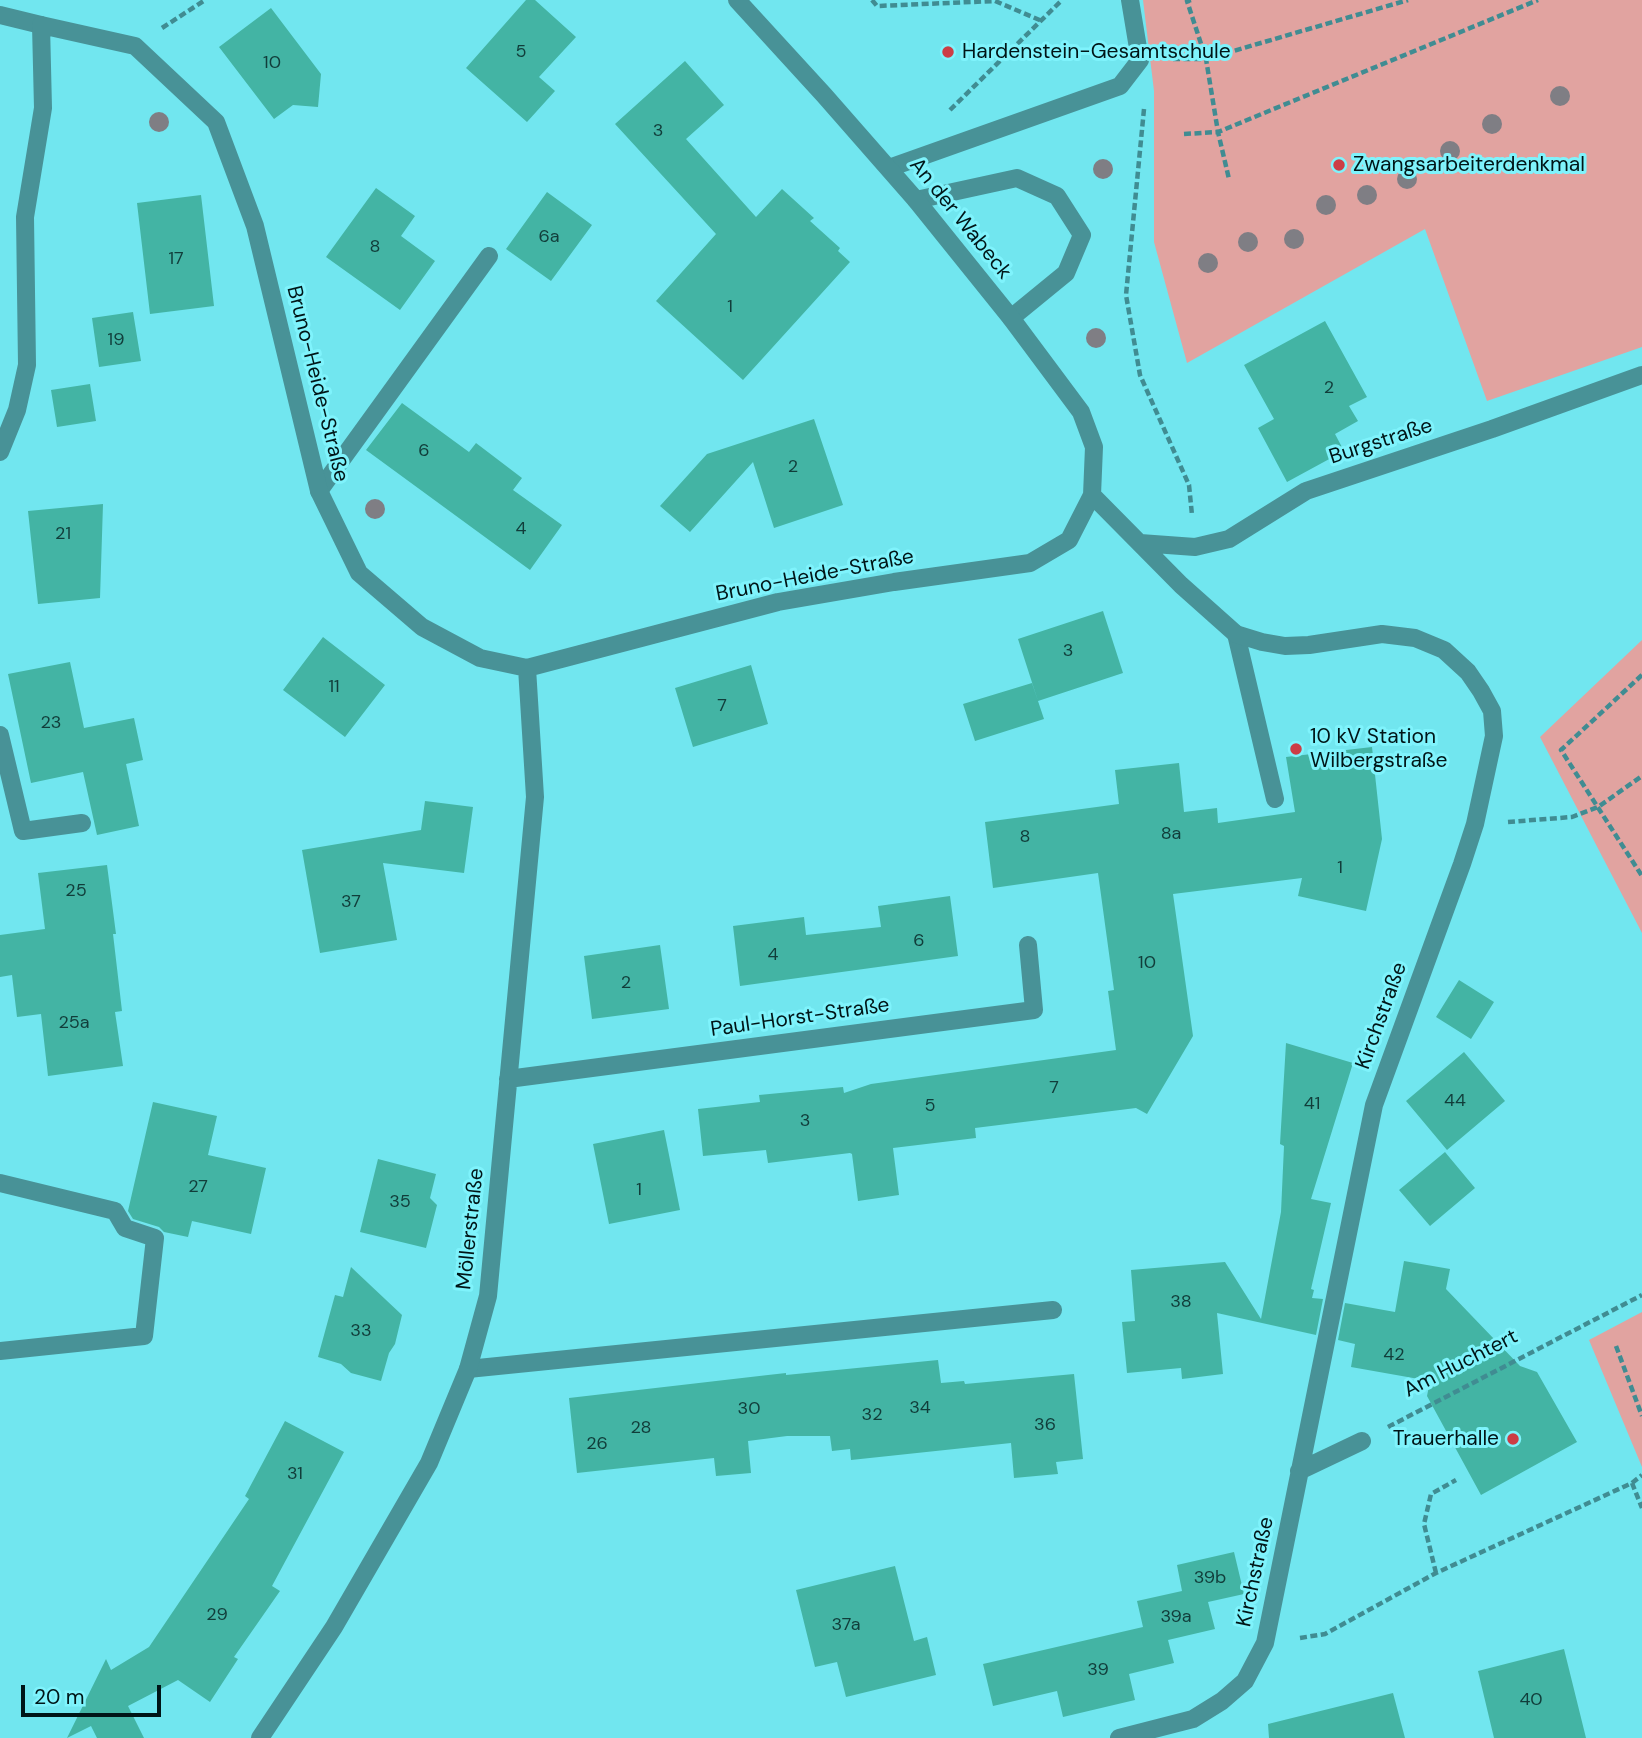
<!DOCTYPE html>
<html>
<head>
<meta charset="utf-8">
<style>
  body { margin:0 }
  #map { position:relative; width:1642px; height:1738px; overflow:hidden; background:#71e6ef; font-family:"DM Sans",sans-serif }
  canvas { display:block }
  .scale { position:absolute; left:21px; top:1685px; width:140px; height:32px; box-sizing:border-box; border:4px solid #001517; border-top:0; padding-left:9px; font-size:21px; line-height:24px; white-space:nowrap; color:#001517; -webkit-text-stroke:5px #7ff3fc; paint-order:stroke }
</style>
</head>
<body>
<div id="map">
<canvas width="1642" height="1738"></canvas>
<div class="scale">20 m</div>
</div>
<script>
const g = document.querySelector('canvas').getContext('2d');
g.lineJoin = 'round';
function paint(path, color) {
  g.fillStyle = color;
  g.fill(path, 'evenodd');
}
function toPath(rows) {
  const path = new Path2D();
  for (const r of rows) {
    path.moveTo(r[0], r[1]);
    for (let i = 2; i < r.length; i += 2) path.lineTo(r[i], r[i + 1]);
  }
  return path;
}
function strokePath(path, color, width, dash) {
  g.strokeStyle = color;
  g.lineWidth = width;
  g.lineCap = dash ? 'butt' : 'round';
  g.setLineDash(dash || []);
  g.stroke(path);
}
function write(font, color, halo, rows, align = 'center') {
  g.font = font + ' "DM Sans",sans-serif';
  g.lineWidth = 6;
  g.setLineDash([]);
  g.textBaseline = 'middle';
  g.strokeStyle = halo;
  g.fillStyle = color;
  for (const [text, x, y, turn = 0] of rows) {
    g.save();
    g.translate(x, y);
    g.rotate((+turn || 0) * Math.PI / 180);
    g.textAlign = isNaN(turn) ? turn : align;
    if (halo) g.strokeText(text, 0, 0);
    g.fillText(text, 0, 0);
    g.restore();
  }
}
paint(toPath([
  [1143,0,1642,0,1642,347,1487,401,1425,229,1187,363,1154,242,1154,91],
  [1642,640,1642,933,1540,737],
  [1642,1312,1642,1467,1589,1340]
]), '#e1a3a0');
paint(toPath([
  [526,0,535,0,576,37,539,77,555,91,527,122,466,68],
  [271,8,321,74,318,107,293,105,274,119,219,47],
  [685,61,724,105,686,139,756,217,782,189,814,218,810,221,840,248,838,251,850,262,743,380,656,301,716,234,615,124],
  [376,188,415,216,401,236,435,261,400,310,326,257],
  [547,192,592,225,551,281,506,249],
  [201,195,214,306,150,314,137,203],
  [133,312,141,361,99,367,92,318],
  [1325,321,1367,397,1349,406,1358,421,1335,434,1344,451,1287,482,1258,428,1274,419,1244,365],
  [90,384,96,421,57,427,51,390],
  [402,403,469,452,476,443,522,478,513,490,562,525,530,570,366,450],
  [814,419,843,505,774,528,753,462,690,532,660,506,707,454],
  [103,504,100,598,38,604,28,511],
  [1103,611,1123,673,1038,701,1018,639],
  [323,637,385,685,345,737,283,690],
  [70,662,84,728,134,718,143,760,126,764,139,826,97,835,83,772,31,783,8,674],
  [751,665,768,724,693,747,675,688],
  [1032,683,1044,719,975,741,963,704],
  [1372,747,1382,839,1366,911,1298,896,1302,878,1173,894,1193,1036,1147,1114,1136,1108,975,1128,976,1138,893,1148,899,1195,858,1201,852,1154,850,1153,768,1163,766,1150,703,1156,698,1109,760,1102,759,1095,843,1087,844,1093,871,1084,1116,1050,1108,991,1114,990,1098,873,993,888,985,822,1119,804,1115,770,1179,763,1184,812,1217,808,1218,823,1295,812,1286,757],
  [425,801,473,807,464,873,383,863,397,940,320,953,302,850,421,830],
  [107,865,116,934,113,934,122,1011,115,1012,123,1066,48,1076,41,1014,17,1017,12,975,0,977,0,935,45,929,38,873],
  [950,896,958,956,740,986,733,926,804,917,806,935,881,927,878,906],
  [660,945,669,1009,592,1019,584,956],
  [1459,980,1494,1002,1471,1039,1436,1017],
  [1286,1043,1353,1063,1311,1199,1331,1203,1311,1289,1314,1290,1312,1298,1323,1299,1316,1335,1217,1313,1223,1374,1182,1379,1181,1368,1127,1373,1122,1322,1135,1321,1131,1270,1225,1262,1261,1319,1281,1212,1284,1146,1280,1144],
  [1464,1052,1505,1101,1447,1150,1406,1101],
  [153,1102,217,1116,208,1155,266,1168,251,1234,192,1221,188,1237,164,1232,159,1227,133,1219,128,1211],
  [664,1130,680,1210,609,1224,593,1144],
  [1445,1152,1475,1188,1430,1226,1399,1190],
  [378,1159,436,1174,430,1198,437,1205,426,1248,360,1232],
  [1404,1261,1450,1269,1446,1289,1520,1366,1537,1372,1577,1442,1481,1495,1427,1396,1430,1381,1351,1367,1355,1344,1338,1340,1345,1303,1395,1312],
  [351,1267,402,1315,395,1344,389,1353,381,1381,351,1373,341,1364,318,1357,335,1295,343,1297],
  [938,1360,941,1383,964,1381,965,1384,1074,1374,1083,1459,1056,1462,1058,1474,1014,1478,1011,1443,851,1460,850,1449,832,1451,830,1436,787,1436,748,1441,751,1473,716,1476,714,1458,577,1473,569,1398,768,1375,786,1373,786,1375],
  [285,1421,344,1452,272,1586,280,1591,234,1657,238,1659,210,1702,178,1680,128,1706,144,1738,97,1738,91,1726,67,1738,106,1659,111,1670,149,1647,249,1499,245,1496],
  [1234,1552,1244,1594,1208,1602,1215,1629,1168,1640,1174,1663,1129,1674,1135,1700,1063,1717,1057,1691,993,1706,983,1664,1143,1627,1137,1601,1182,1591,1177,1565],
  [895,1566,914,1641,927,1637,936,1675,846,1697,837,1662,815,1667,796,1590],
  [1564,1649,1586,1738,1494,1738,1478,1671],
  [1393,1693,1405,1738,1269,1738,1268,1724]
]), '#43b4a4');
strokePath(toPath([
  [872,0,877,6,995,1,1042,21],
  [1191,0,1187,1,1206,59,1218,132,1229,179],
  [162,28,205,0],
  [1173,59,1206,59,1408,0],
  [1144,109,1126,295,1140,375,1189,485,1192,515],
  [950,110,1062,0],
  [1184,134,1218,132,1538,0],
  [1642,675,1561,750,1642,876],
  [1508,822,1572,817,1598,807,1642,776],
  [1616,1346,1642,1416],
  [1388,1427,1642,1295],
  [1632,1483,1642,1475],
  [1436,1573,1424,1524,1431,1494,1456,1480],
  [1300,1638,1325,1634,1436,1573,1632,1483,1642,1508]
]), '#408c92', 4.5, [7, 3.5]);
strokePath(toPath([
  [0,15,41,25],
  [889,168,1120,86,1140,60,1130,0],
  [916,200,1017,178,1057,196,1082,235,1066,273,1011,318],
  [319,491,489,256],
  [1236,634,1275,799],
  [0,735,23,831,82,823],
  [0,1183,115,1211,125,1228,155,1238,144,1336,0,1351],
  [468,1369,1053,1310]
]), '#489297', 18);
strokePath(toPath([
  [0,452,17,410,27,365,25,217,43,108,41,25,135,46,216,122,255,226,319,491,359,573,422,627,480,658,527,668,778,602,894,582,1030,563,1069,540,1092,495,1094,447,1081,412,1011,318,916,200,824,95,737,0],
  [1092,495,1181,585,1236,634,1262,642,1285,646,1309,645,1382,634,1415,638,1444,650,1468,672,1481,691,1492,711,1494,736,1475,824,1462,864,1374,1105,1265,1643,1245,1681,1222,1701,1193,1719,1119,1738],
  [1140,543,1195,547,1229,539,1306,491,1492,429,1642,375],
  [508,1079,1034,1010,1028,945],
  [1299,1471,1362,1441],
  [260,1738,334,1627,429,1463,468,1369,488,1296,535,797,527,668]
]), '#489297', 18);
g.fillStyle = '#7f7e84';
for (const [x, y] of [
  [1560,96],
  [159,122],
  [1492,124],
  [1450,151],
  [1103,169],
  [1407,179],
  [1367,195],
  [1326,205],
  [1294,239],
  [1248,242],
  [1208,263],
  [1096,338],
  [375,509]
]) {
  g.beginPath();
  g.arc(x, y, 10, 0, 2 * Math.PI);
  g.fill();
}
for (const [x, y, r, color] of [
  [948,52,7,"#cc3d45"],
  [1339,165,7,"#cc3d45"],
  [1296,749,7,"#cc3d45"],
  [1513,1439,7,"#cc3d45"]
]) {
  const dot = new Path2D();
  dot.arc(x, y, r, 0, 2 * Math.PI);
  g.fillStyle = color;
  g.fill(dot);
  strokePath(dot, '#7ff3fc', 2.5);
}
write('18px', '#113d3a', null, [
  ["5",521,52],
  ["10",272,63],
  ["3",658,131],
  ["6a",549,237],
  ["8",375,247],
  ["17",176,259],
  ["1",730,307],
  ["19",116,340],
  ["2",1329,388],
  ["6",424,451],
  ["2",793,467],
  ["4",521,529],
  ["21",63,534],
  ["3",1068,651],
  ["11",334,687],
  ["7",722,706],
  ["23",51,723],
  ["8a",1171,834],
  ["8",1025,837],
  ["1",1340,868],
  ["25",76,891],
  ["37",351,902],
  ["6",919,941],
  ["4",773,955],
  ["10",1147,963],
  ["2",626,983],
  ["25a",74,1023],
  ["7",1054,1088],
  ["44",1455,1101],
  ["41",1312,1104],
  ["5",930,1106],
  ["3",805,1121],
  ["27",198,1187],
  ["1",639,1190],
  ["35",400,1202],
  ["38",1181,1302],
  ["33",361,1331],
  ["42",1394,1355],
  ["34",920,1408],
  ["30",749,1409],
  ["32",872,1415],
  ["36",1045,1425],
  ["28",641,1428],
  ["26",597,1444],
  ["31",295,1474],
  ["39b",1210,1578],
  ["29",217,1615],
  ["39a",1176,1617],
  ["37a",846,1625],
  ["39",1098,1670],
  ["40",1531,1700]
]);
write('21px', '#001517', '#7ff3fc', [
  ["Hardenstein-Gesamtschule",962,52],
  ["Zwangsarbeiterdenkmal",1353,165],
  ["10 kV Station",1310,737],
  ["Wilbergstraße",1310,761],
  ["Trauerhalle",1499,1439,"right"]
], 'left');
write('21px', '#001517', '#7ff3fc', [
  ["An der Wabeck",960,219,51],
  ["Bruno-Heide-Straße",317,384,76],
  ["Burgstraße",1381,442,-18],
  ["Bruno-Heide-Straße",815,576,-11],
  ["Kirchstraße",1382,1016,-70],
  ["Paul-Horst-Straße",800,1018,-8],
  ["Möllerstraße",471,1229,-84],
  ["Am Huchtert",1461,1364,-27],
  ["Kirchstraße",1256,1572,-78]
]);
</script>
</body>
</html>
